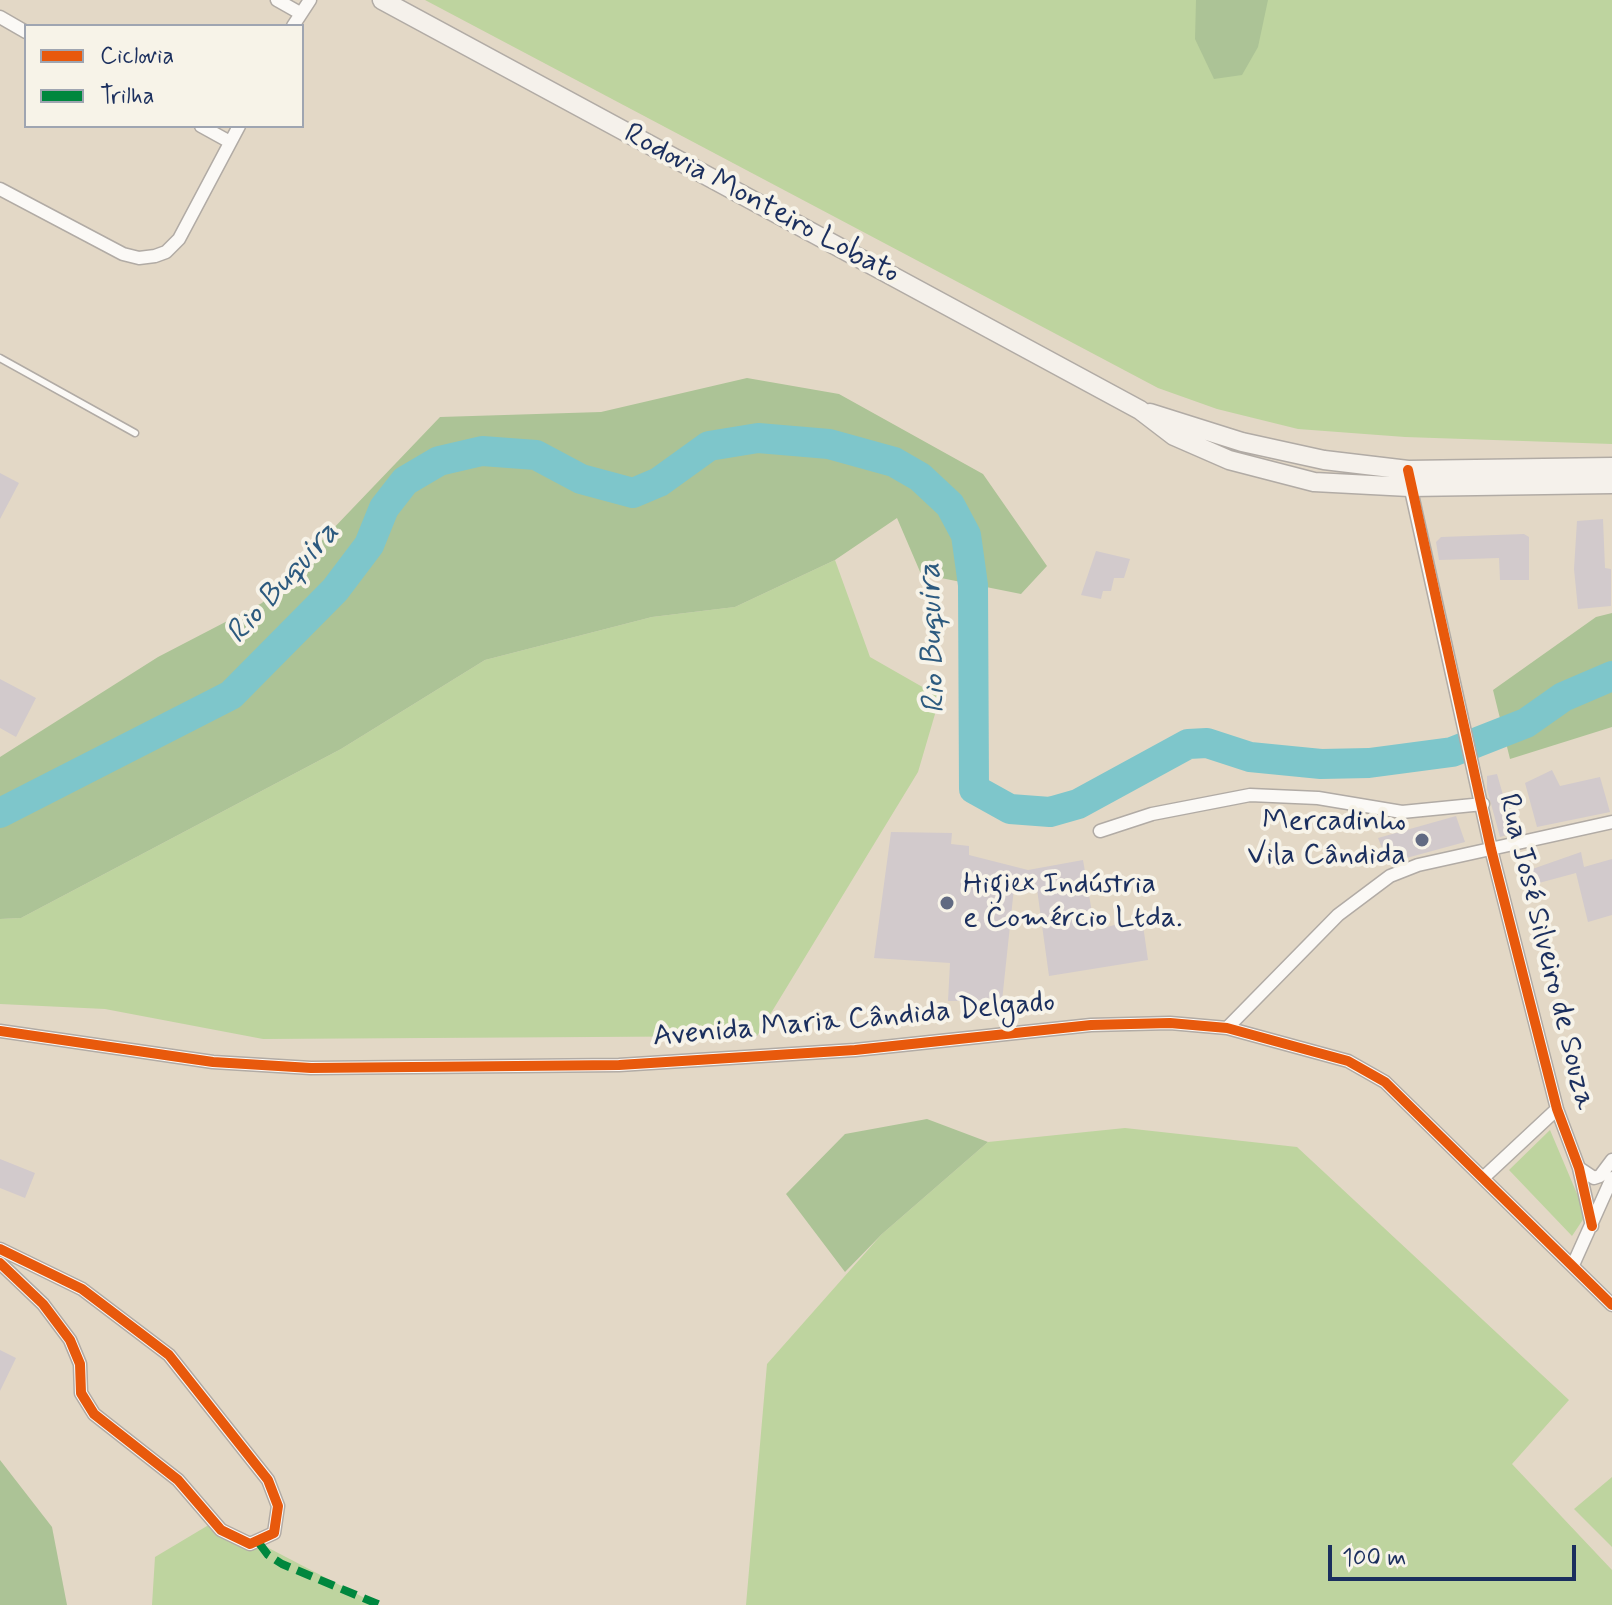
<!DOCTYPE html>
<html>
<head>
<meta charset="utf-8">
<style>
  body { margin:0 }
  #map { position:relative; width:1612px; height:1605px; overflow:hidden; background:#e3d8c6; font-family:Mynerve,sans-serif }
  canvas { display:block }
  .legend { position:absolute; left:24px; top:24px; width:280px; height:104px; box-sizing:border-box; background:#f7f3e8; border:2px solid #9fa5b1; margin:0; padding:10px 14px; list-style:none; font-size:24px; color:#1b2f5e }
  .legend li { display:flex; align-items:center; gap:16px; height:40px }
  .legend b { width:40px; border:2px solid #9fa5b1 }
  .scale { position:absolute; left:1328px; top:1545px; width:248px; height:36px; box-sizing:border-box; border:4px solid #1b2f5e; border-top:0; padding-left:10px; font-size:24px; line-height:28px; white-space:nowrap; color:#1b2f5e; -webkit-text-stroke:6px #f7f3e8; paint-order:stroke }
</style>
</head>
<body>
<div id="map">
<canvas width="1612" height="1605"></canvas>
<ul class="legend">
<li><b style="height:10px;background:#e8590c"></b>Ciclovia</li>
<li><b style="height:10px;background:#00873e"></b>Trilha</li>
</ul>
<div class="scale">100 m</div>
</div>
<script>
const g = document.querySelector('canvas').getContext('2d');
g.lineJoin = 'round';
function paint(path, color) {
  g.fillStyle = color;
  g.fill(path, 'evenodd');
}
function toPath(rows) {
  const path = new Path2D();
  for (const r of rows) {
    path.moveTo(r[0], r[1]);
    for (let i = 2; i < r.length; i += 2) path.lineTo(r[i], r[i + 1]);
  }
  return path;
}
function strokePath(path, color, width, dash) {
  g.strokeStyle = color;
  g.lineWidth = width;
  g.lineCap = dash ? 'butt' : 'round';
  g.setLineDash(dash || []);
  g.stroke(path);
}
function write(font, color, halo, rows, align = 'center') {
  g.font = font + ' Mynerve,sans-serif';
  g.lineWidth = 8;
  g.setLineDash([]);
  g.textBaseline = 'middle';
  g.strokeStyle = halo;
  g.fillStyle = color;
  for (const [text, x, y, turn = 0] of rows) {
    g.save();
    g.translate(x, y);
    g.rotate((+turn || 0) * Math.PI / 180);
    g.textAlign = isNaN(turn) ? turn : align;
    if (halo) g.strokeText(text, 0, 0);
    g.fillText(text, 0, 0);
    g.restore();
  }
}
paint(toPath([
  [425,0,1612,0,1612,444,1405,437,1298,429,1217,409,1158,388],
  [835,560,870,657,940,697,918,772,757,1036,263,1039,105,1009,0,1004,0,919,21,918,341,749,485,660,652,617,735,607],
  [1125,1128,1297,1147,1569,1400,1512,1464,1612,1570,1612,1605,746,1605,767,1364,882,1234,988,1142],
  [1550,1130,1586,1215,1572,1236,1509,1170],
  [1612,1477,1612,1547,1574,1509],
  [212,1523,259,1543,378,1605,152,1605,155,1557]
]), '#bed49f');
paint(toPath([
  [1196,0,1268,0,1258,47,1242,75,1214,79,1195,39],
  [747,378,839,394,983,474,1047,566,1021,594,921,574,897,518,835,560,735,607,652,617,485,660,341,749,21,918,0,919,0,757,158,657,262,603,440,417,601,412],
  [1612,613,1612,727,1510,759,1493,690,1596,617],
  [927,1119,988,1142,882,1234,845,1272,786,1194,845,1134],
  [0,1460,52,1527,67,1605,0,1605]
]), '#acc396');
strokePath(toPath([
  [0,813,231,695,335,590,369,545,384,508,405,481,439,461,482,451,536,455,581,479,633,493,659,482,709,446,758,438,829,444,894,462,920,477,950,505,966,535,973,585,974,789,1010,809,1050,812,1078,804,1188,744,1207,743,1250,757,1321,764,1369,763,1452,752,1526,723,1563,697,1612,676]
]), '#7ec6cb', 30);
paint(toPath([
  [0,473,19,483,0,519],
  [1603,519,1605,568,1611,569,1611,606,1578,609,1574,569,1577,521],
  [1524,534,1529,537,1529,580,1500,580,1499,558,1439,560,1436,542,1441,537],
  [1096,551,1130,559,1124,578,1114,578,1111,591,1103,591,1101,599,1081,595],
  [0,679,36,698,16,737,0,728],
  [1552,770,1560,786,1600,777,1610,812,1537,827,1525,783],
  [1497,774,1514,833,1500,837,1487,789,1487,776],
  [1456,816,1465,842,1388,863,1378,838],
  [891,832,952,833,951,844,969,846,969,855,1028,870,1083,860,1095,930,1142,918,1148,960,1049,976,1037,889,1014,888,1002,1001,948,1001,950,963,874,958],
  [1581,852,1584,867,1612,859,1612,915,1588,922,1576,873,1524,887,1521,873],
  [0,1159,35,1173,25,1198,0,1188],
  [0,1350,16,1358,0,1391]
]), '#d2cacc');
const lane = toPath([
  [0,358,135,433]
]);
const street = toPath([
  [277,0,300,13],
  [0,17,26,32],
  [293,26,310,0],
  [201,126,230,142],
  [0,189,123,254,139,258,155,256,166,252,179,239,239,126],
  [1409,481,1491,849,1557,1109,1579,1168,1592,1226],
  [1100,831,1152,814,1250,795,1318,798,1402,812,1483,804],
  [1227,1028,1338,915,1390,876,1418,865,1612,822],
  [0,1031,213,1062,311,1068,619,1065,855,1050,1091,1025,1170,1023,1227,1028,1348,1061,1385,1082,1612,1305],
  [1579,1168,1594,1178,1600,1176,1612,1160],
  [1483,1178,1557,1109],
  [0,1249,82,1289,169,1355,268,1480,278,1506,274,1533,250,1544,221,1530,178,1480,94,1414,81,1393,80,1364,70,1340,43,1304,0,1263],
  [1573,1265,1612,1178]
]);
const secondary = toPath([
  [382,0,1140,410,1174,436,1229,460,1314,482,1409,487,1612,484],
  [1150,413,1242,442,1324,460,1408,470,1612,467]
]);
strokePath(lane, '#b1aba5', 9);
strokePath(street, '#b1aba5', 15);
strokePath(secondary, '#b1aba5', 21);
strokePath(lane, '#fbf9f6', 6);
strokePath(street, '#fbf9f6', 12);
strokePath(secondary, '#f5f1eb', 18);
strokePath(toPath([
  [259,1543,268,1555,282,1564,380,1605]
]), '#00873e', 8, [16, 8]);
strokePath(toPath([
  [1408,470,1491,849,1557,1109,1579,1168,1592,1226],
  [0,1031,213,1062,311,1068,619,1065,855,1050,1091,1025,1170,1023,1227,1028,1348,1061,1385,1082,1612,1305],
  [0,1249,82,1289,169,1355,268,1480,278,1506,274,1533,250,1544,221,1530,178,1480,94,1414,81,1393,80,1364,70,1340,43,1304,0,1263]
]), '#e8590c', 10);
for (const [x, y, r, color] of [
  [1422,840,8,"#616a82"],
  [947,903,8,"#616a82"]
]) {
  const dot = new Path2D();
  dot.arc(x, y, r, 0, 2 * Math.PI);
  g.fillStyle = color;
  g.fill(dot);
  strokePath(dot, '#f7f3e8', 3);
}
write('30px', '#1b2f5e', '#f7f3e8', [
  ["Rodovia Monteiro Lobato",761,205,28],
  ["Rua José Silveiro de Souza",1545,952,76],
  ["Avenida Maria Cândida Delgado",854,1021,-5]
]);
write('30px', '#1b2f5e', '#f7f3e8', [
  ["Mercadinho",1406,823],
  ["Vila Cândida",1406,857],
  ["Higiex Indústria",963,886,"left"],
  ["e Comércio Ltda.",963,920,"left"]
], 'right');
write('italic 32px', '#2c5a7f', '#f7f3e8', [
  ["Rio Buquira",284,584,-48],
  ["Rio Buquira",934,638,-92]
]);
</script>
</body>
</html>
